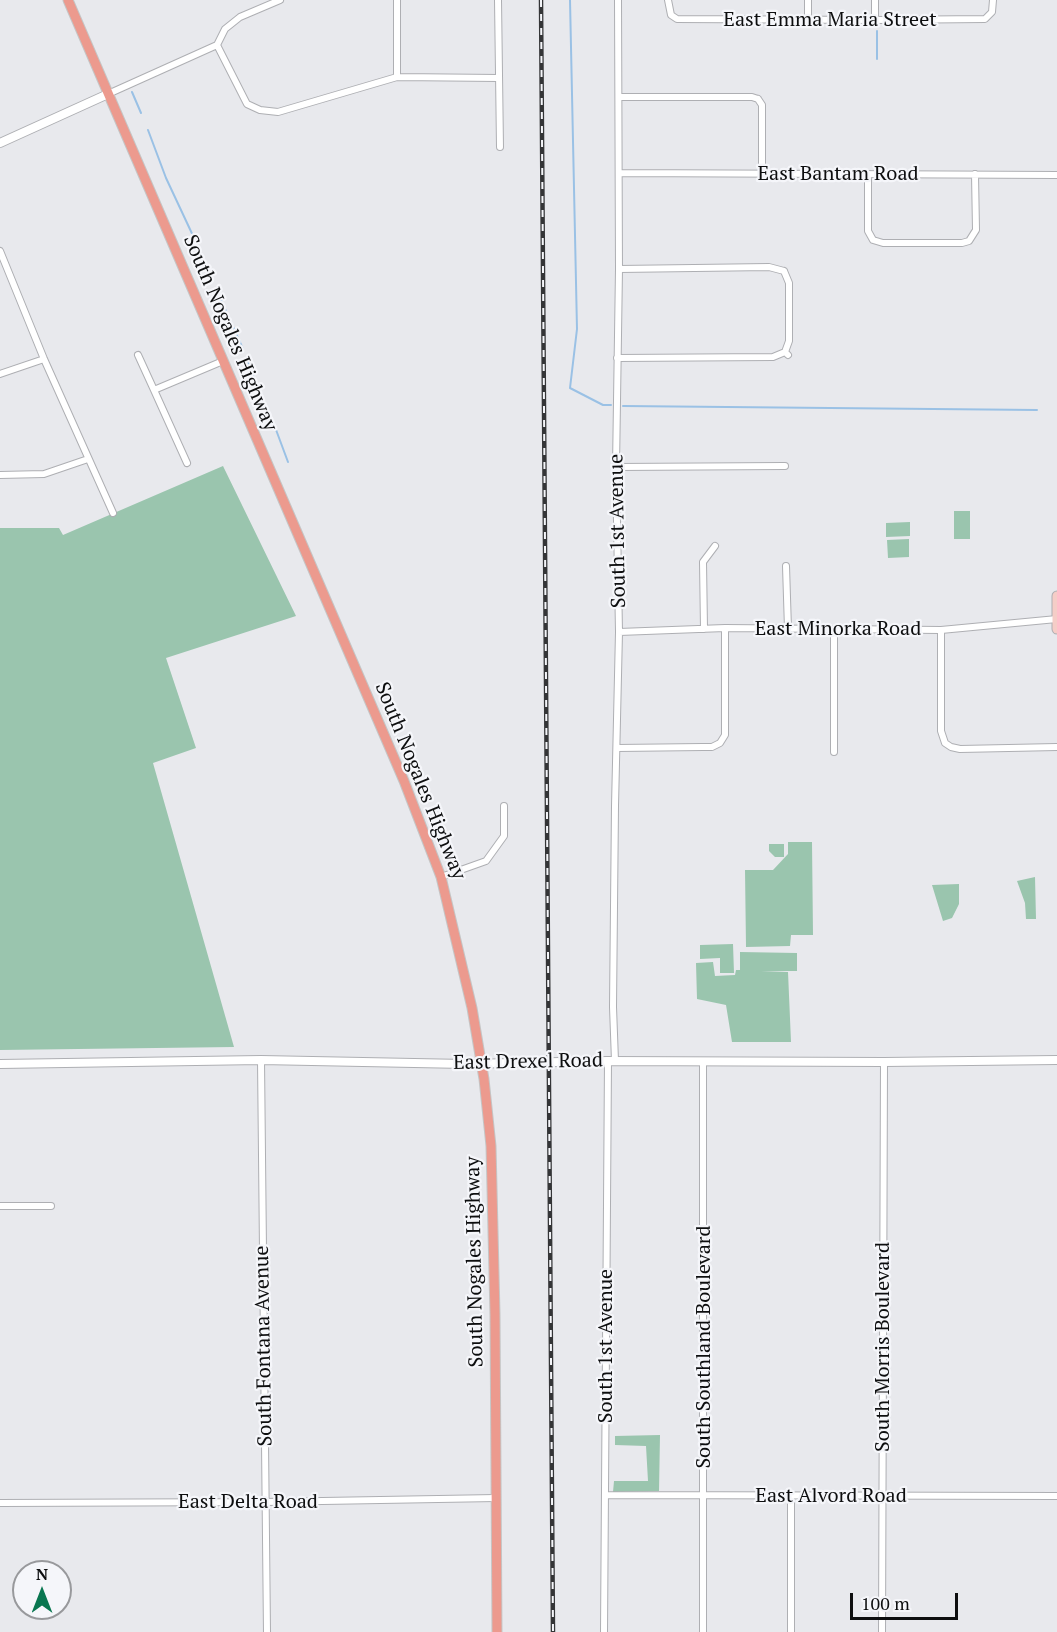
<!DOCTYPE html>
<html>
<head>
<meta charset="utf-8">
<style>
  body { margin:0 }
  #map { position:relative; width:1057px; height:1632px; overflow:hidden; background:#e8e9ed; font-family:"PT Serif",serif }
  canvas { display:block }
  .north { position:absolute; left:12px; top:1560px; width:60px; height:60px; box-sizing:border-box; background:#f5f6fa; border:2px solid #98999c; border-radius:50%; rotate:0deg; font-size:16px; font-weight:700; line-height:24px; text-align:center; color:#0d0e0f }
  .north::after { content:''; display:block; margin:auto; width:21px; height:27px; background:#097650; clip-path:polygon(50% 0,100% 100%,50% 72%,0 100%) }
  .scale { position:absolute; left:850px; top:1593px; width:108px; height:27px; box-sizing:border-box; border:3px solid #0d0e0f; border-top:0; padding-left:8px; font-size:18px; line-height:21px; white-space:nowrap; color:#0d0e0f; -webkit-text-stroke:4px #f5f6fa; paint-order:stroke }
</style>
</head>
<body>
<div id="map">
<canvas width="1057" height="1632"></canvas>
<div class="north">N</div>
<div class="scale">100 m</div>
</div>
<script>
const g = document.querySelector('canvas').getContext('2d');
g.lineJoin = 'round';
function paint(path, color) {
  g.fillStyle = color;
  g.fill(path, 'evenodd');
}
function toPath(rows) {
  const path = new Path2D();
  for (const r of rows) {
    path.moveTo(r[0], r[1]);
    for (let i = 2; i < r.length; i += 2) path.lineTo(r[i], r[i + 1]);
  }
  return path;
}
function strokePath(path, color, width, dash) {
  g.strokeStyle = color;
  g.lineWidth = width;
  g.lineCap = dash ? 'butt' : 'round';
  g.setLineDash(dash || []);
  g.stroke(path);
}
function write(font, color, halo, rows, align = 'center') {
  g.font = font + ' "PT Serif",serif';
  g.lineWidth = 4.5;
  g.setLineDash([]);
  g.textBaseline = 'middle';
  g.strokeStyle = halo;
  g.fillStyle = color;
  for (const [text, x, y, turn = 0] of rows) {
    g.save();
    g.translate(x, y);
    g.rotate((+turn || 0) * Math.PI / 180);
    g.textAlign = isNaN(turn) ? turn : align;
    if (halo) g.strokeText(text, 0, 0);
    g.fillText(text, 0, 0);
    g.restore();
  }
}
paint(toPath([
  [223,466,296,616,166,658,196,748,153,763,234,1047,0,1050,0,528,59,528,63,535],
  [954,511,970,511,970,539,954,539],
  [910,522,910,536,886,537,886,523],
  [909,539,909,557,888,558,887,540],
  [788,842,812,842,813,935,791,935,790,946,746,947,745,870,773,870,788,854],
  [769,844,784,844,784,857,775,857,769,851],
  [1035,877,1036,919,1026,919,1025,903,1017,881],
  [959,884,959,904,952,918,943,921,932,885],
  [733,944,734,973,720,973,720,958,700,959,700,945],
  [740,952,797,953,797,971,761,971,788,972,791,1042,732,1042,726,1005,697,999,696,963,713,962,715,976,735,975,736,970,740,970],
  [660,1435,659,1491,613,1492,614,1481,648,1481,646,1446,615,1445,615,1436]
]), '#9ac5ae');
strokePath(toPath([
  [570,0,577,329,570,388,603,405,611,405],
  [877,59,877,31],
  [132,92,141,113],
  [148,130,166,178,195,240],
  [199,251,211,279],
  [220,298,243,349],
  [247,360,265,406],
  [623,406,1037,410],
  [272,419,288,462]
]), '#9ac1e5', 2);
const minor = toPath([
  [498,0,500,147],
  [668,0,671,15,677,19,875,20,985,19,992,12,993,0],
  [808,0,808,20],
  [875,20,875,0],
  [217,45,247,104,260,110,278,112,397,77,499,78],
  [397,77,397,0],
  [108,94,217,45,225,29,240,17,280,0],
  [619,97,752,97,758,99],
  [758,99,762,105,762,174],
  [619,173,1057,175],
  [868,174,868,231,873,240,883,243,962,243,969,241,976,230,975,174],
  [0,251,44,359,113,513],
  [619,269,769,267,784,271],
  [784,271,789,283,789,341,785,352],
  [138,355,154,390],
  [617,358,773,357,785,352,788,355],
  [0,374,44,359],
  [187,463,154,390,223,361],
  [616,467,785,466],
  [0,475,44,474,88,459],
  [786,566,788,629],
  [704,629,703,562,715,546],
  [834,629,834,752],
  [941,630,941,731,945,743,951,747,960,749,1057,747],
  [619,632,725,628,941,630,1057,619],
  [617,748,703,747,712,747,720,743,725,735,725,628],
  [441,877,486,861,504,836,504,806],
  [261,1060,267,1632],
  [615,1061,613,1007,615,806,619,632,616,467,619,269,618,0],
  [703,1062,703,1632],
  [0,1206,51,1206],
  [605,1495,1057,1496],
  [0,1503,265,1502,496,1498],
  [604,1632,608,1061],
  [791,1632,791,1496],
  [882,1632,884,1062]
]);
const tertiary = toPath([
  [0,143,108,94],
  [0,1064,261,1060,465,1064,608,1061,884,1062,1057,1060]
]);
const secondary = toPath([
  [1057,596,1057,629]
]);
const primary = toPath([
  [68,0,404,781,441,877,472,1008,484,1079,491,1146,495,1315,497,1632]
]);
strokePath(minor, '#aeafb3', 8);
strokePath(tertiary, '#aeafb3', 10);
strokePath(secondary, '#aeafb3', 11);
strokePath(primary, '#c5c5c5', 11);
strokePath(minor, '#fff', 6);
strokePath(tertiary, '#fff', 8);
strokePath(secondary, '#f5cdc7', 9);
strokePath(primary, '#ec9a8e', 9);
const rail = toPath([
  [541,0,553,1632]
]);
strokePath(rail, '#343537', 4.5);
strokePath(rail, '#f5f6fa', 2, [7]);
write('20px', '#0d0e0f', '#f5f6fa', [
  ["East Emma Maria Street",830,20],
  ["East Bantam Road",838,174],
  ["South Nogales Highway",230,333,67],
  ["South 1st Avenue",618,531,-91],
  ["East Minorka Road",838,629],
  ["South Nogales Highway",420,781,68],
  ["East Drexel Road",528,1062,-1],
  ["South Nogales Highway",475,1262,-91],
  ["South Fontana Avenue",264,1346,-91],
  ["South 1st Avenue",606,1346,-90],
  ["South Southland Boulevard",704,1347,-90],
  ["South Morris Boulevard",883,1347,-90],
  ["East Alvord Road",831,1496],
  ["East Delta Road",248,1502]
]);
</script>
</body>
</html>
